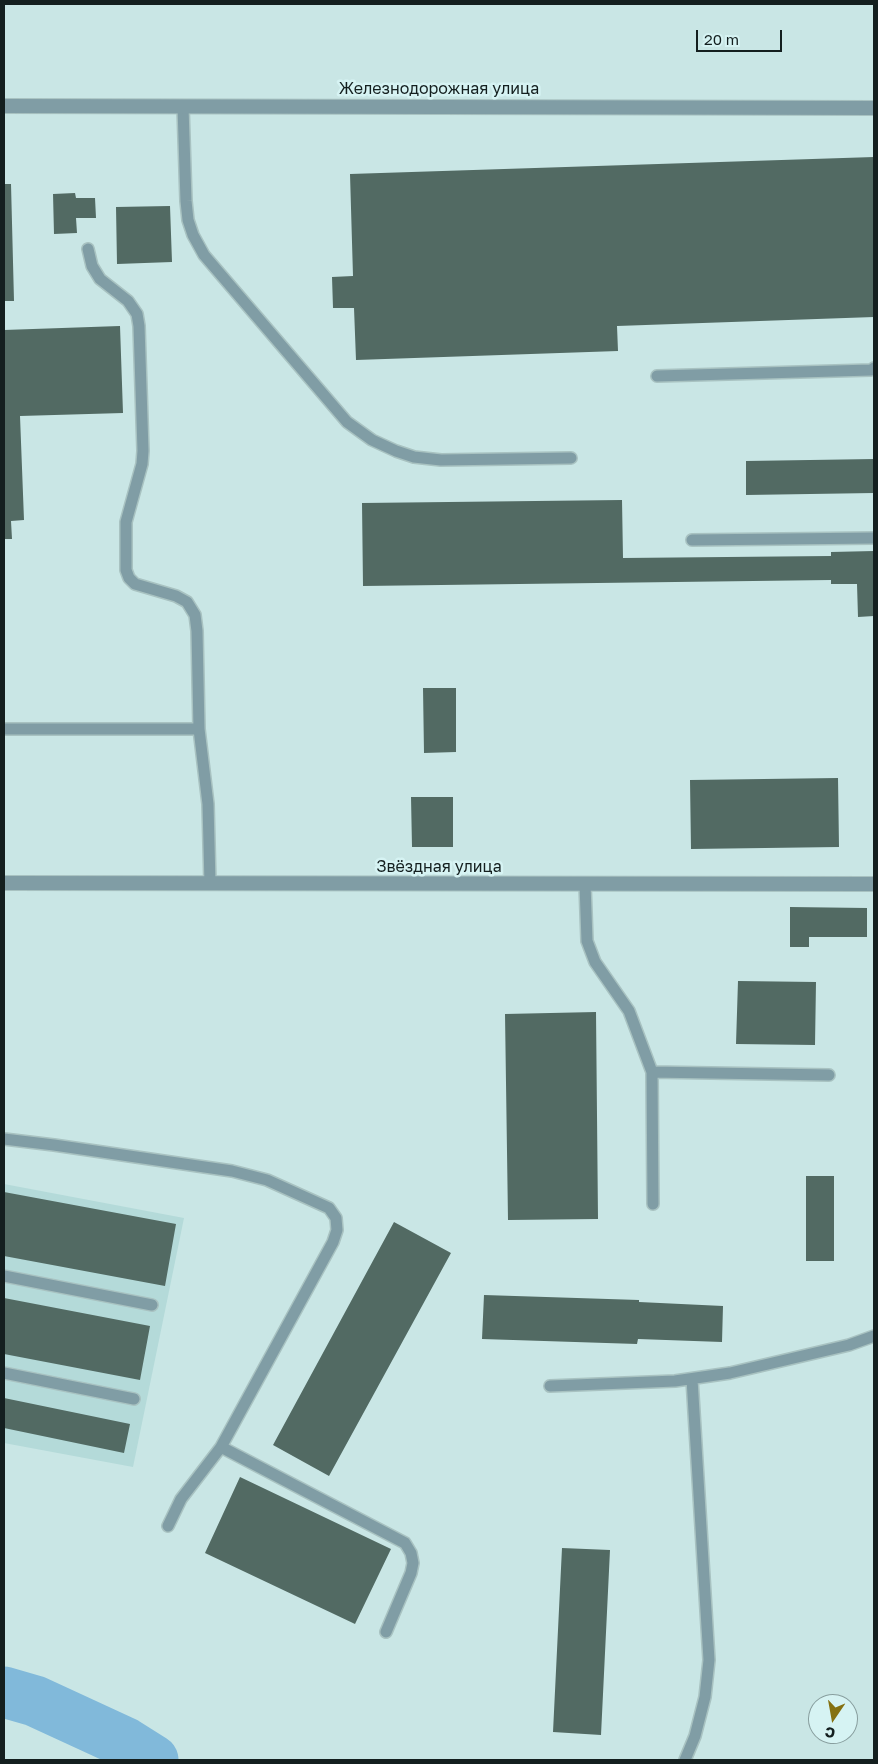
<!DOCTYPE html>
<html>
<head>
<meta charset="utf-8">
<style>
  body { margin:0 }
  #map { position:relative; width:878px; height:1764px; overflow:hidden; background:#c9e6e5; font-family:"Golos Text",sans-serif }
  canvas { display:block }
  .frame { position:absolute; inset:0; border:5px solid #141f1f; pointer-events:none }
  .north { position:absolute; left:808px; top:1694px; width:50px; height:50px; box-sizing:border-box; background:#d6f3f3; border:1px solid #889e9e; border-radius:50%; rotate:192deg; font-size:14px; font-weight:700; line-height:20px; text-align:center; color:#141f1f }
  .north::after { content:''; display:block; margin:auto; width:18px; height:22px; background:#857111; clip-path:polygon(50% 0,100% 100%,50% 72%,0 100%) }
  .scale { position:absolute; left:696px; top:30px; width:86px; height:22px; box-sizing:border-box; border:2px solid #141f1f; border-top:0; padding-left:6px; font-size:15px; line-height:18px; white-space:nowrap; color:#141f1f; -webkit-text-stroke:4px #d6f3f3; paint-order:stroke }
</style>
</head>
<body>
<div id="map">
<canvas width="878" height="1764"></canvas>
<div class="frame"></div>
<div class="north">С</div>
<div class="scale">20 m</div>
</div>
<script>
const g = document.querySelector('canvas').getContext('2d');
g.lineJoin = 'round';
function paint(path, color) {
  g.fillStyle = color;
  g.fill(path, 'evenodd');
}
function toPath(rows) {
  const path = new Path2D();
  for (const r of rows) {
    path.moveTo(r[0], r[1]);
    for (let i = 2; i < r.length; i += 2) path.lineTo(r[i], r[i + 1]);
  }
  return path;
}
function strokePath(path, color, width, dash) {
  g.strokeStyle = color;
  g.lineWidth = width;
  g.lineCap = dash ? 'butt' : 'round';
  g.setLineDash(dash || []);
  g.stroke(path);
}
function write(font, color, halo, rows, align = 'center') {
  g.font = font + ' "Golos Text",sans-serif';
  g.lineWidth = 5;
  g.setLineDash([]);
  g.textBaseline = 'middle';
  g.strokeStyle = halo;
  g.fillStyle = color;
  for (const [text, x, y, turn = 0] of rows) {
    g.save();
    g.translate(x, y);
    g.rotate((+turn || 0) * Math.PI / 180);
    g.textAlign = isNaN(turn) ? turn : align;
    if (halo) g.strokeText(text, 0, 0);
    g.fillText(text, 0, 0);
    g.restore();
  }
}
paint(toPath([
  [4,1184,184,1218,133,1467,4,1443]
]), '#b4dad9');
strokePath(toPath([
  [4,1692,35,1701,126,1743,153,1760]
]), '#81b9da', 51);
paint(toPath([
  [874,157,874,317,617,326,618,351,356,360,354,308,333,308,332,277,353,276,350,174],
  [4,184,11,184,14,301,4,301],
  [75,193,76,198,95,198,96,218,76,218,77,233,54,234,53,194],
  [170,206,172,262,117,264,116,207],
  [120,326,123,413,20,416,24,520,11,521,12,539,4,539,4,330],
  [874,459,874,493,746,495,746,461],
  [622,500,623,558,831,556,831,552,874,551,874,616,858,617,857,584,831,584,831,580,363,586,362,503],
  [423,688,456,688,456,752,424,753],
  [838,778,839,847,691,849,690,780],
  [411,797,453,797,453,847,412,847],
  [790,907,867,908,867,937,809,937,809,947,790,947],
  [738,981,816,982,815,1045,736,1044],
  [596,1012,598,1219,508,1220,505,1014],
  [806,1176,834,1176,834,1261,806,1261],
  [4,1192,176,1224,165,1286,4,1256],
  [394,1222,451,1253,329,1476,273,1445],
  [484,1295,639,1300,639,1302,723,1306,722,1342,638,1339,637,1344,482,1339],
  [4,1298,150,1326,140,1380,4,1354],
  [4,1398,130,1424,124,1453,4,1428],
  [240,1477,391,1549,355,1624,205,1553],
  [562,1548,610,1550,601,1735,553,1732]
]), '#526a63');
const service = toPath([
  [183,107,186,201,188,220,193,235,204,255,347,422,372,440,396,451,414,457,441,460,571,458],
  [88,249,92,266,100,279,128,301,137,314,139,326,143,451,142,464,126,522,126,570,129,578,135,584,176,596,187,602,195,615,197,631,199,729,208,804,210,884],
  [657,376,871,370,874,368],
  [692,540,874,538],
  [4,729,199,729],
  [585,884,587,941,595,962,629,1011,652,1072],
  [4,1139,54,1145,232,1171,267,1180,329,1208,336,1218,337,1230,333,1242,221,1447,405,1543,411,1553,413,1563,411,1573,386,1632],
  [653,1204,652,1072,829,1075],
  [4,1276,152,1305],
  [4,1373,134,1399],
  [550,1386,675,1381,730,1373,849,1345,874,1336],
  [168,1526,181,1499,221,1447],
  [685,1760,695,1736,705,1697,709,1660,692,1379]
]);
const minor = toPath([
  [4,883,874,884]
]);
const tertiary = toPath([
  [4,106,874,108]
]);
strokePath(service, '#a8c2c1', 14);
strokePath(minor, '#a8c2c1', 16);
strokePath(tertiary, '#a8c2c1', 16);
strokePath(service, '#809da5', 11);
strokePath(minor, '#809da5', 14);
strokePath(tertiary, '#809da5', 14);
write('16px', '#141f1f', '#d6f3f3', [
  ["Железнодорожная улица",439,89],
  ["Звёздная улица",439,867]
]);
</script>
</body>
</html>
